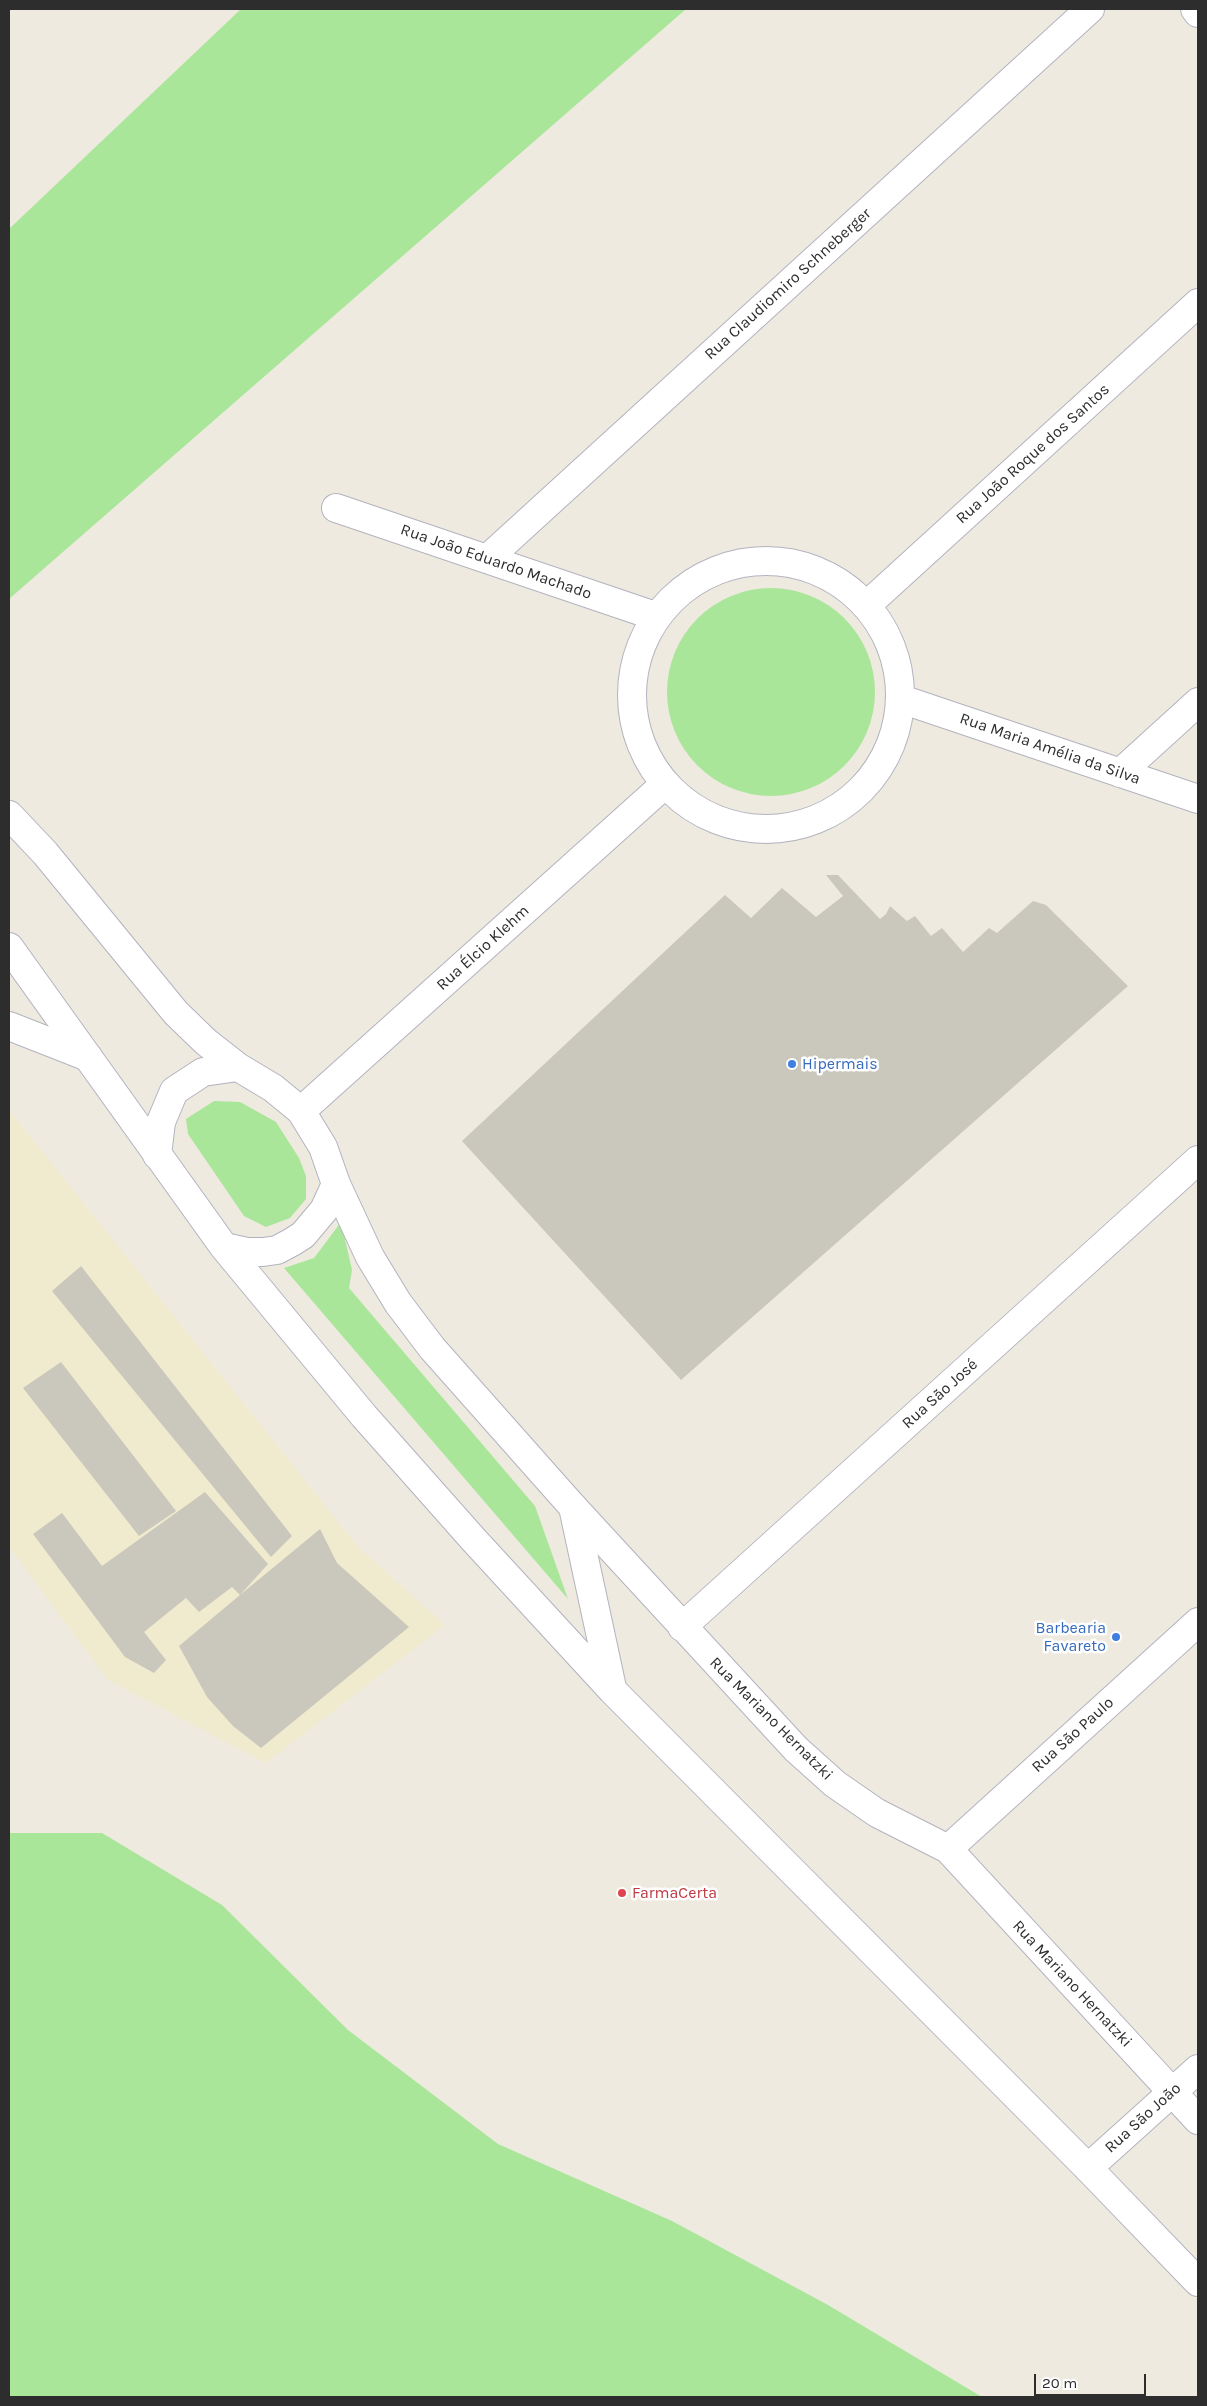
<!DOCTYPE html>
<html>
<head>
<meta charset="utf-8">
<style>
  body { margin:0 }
  #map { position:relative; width:1207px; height:2406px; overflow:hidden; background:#eeeadf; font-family:Karla,sans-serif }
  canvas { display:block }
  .frame { position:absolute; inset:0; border:10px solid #2d2d2d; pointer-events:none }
  .scale { position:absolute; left:1034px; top:2374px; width:112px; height:22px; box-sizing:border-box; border:2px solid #2d2d2d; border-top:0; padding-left:6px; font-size:15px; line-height:18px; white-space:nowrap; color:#2d2d2d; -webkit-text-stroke:4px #fff; paint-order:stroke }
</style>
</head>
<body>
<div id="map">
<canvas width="1207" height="2406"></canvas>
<div class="frame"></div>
<div class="scale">20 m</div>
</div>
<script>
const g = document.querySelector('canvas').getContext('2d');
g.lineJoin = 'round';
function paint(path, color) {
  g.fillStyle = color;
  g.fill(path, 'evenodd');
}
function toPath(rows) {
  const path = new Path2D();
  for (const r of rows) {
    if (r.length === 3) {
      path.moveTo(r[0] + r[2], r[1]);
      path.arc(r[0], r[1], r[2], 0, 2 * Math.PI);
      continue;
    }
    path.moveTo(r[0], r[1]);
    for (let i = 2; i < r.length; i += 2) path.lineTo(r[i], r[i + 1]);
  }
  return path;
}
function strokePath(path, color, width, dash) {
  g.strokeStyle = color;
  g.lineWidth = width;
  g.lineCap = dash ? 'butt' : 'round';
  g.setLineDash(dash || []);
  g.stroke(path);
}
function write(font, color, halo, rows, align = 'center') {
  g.font = font + ' Karla,sans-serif';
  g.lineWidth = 5;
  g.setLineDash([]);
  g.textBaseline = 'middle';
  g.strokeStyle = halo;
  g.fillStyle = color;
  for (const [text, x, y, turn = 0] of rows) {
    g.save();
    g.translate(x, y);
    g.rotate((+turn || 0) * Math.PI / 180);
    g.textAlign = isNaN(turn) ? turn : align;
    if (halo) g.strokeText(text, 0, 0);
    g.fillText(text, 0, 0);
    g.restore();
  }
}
paint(toPath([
  [10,1111,357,1546,445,1625,266,1763,108,1680,9,1547]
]), '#f0eace');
paint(toPath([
  [241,9,686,9,9,599,9,229],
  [771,692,104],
  [214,1101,240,1102,276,1122,299,1158,306,1176,306,1199,290,1218,266,1227,244,1216,188,1134,186,1119],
  [341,1222,352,1270,349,1288,535,1506,568,1599,284,1268,314,1258],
  [9,1833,102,1833,222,1905,348,2030,498,2144,672,2221,828,2305,982,2397,9,2397]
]), '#a9e69a');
paint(toPath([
  [826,875,838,875,880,919,886,914,890,906,907,921,915,916,931,936,942,928,963,952,989,928,997,933,1033,901,1046,905,1128,986,681,1380,462,1141,725,895,751,918,782,888,816,917,843,896],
  [81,1266,292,1536,271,1557,52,1291],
  [61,1362,176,1511,139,1536,23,1388],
  [205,1492,268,1564,240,1595,320,1529,337,1563,409,1627,261,1748,233,1726,207,1697,179,1646,240,1595,232,1587,199,1612,186,1598,144,1632,166,1660,154,1673,125,1657,33,1534,62,1513,102,1566]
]), '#cac8bd');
const minor = toPath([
  [1195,9,1198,13],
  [336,508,655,616],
  [487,559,1090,9],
  [766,695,134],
  [867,605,1198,303],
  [901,699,1198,799],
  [1120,773,1198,702],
  [9,1026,88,1057],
  [301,1111,664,785],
  [573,1507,796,1749,835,1784,877,1813,948,1849,1198,2120],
  [682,1627,1198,1160],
  [948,1849,1198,1622],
  [1088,2168,1198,2069]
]);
const secondary = toPath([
  [9,815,45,853,176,1013,206,1042,238,1067,273,1088,301,1111,323,1147,336,1184,370,1257,398,1303,432,1348,573,1507,612,1688],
  [9,947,224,1247,364,1416,473,1539,612,1690,1088,2168,1198,2282],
  [157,1155,161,1122,174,1091,203,1072,238,1067],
  [224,1247,247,1252,263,1252,277,1250,292,1242,303,1235,324,1210,336,1184]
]);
strokePath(minor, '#b3b3c0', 30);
strokePath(secondary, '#b3b3c0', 30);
strokePath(minor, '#fff', 28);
strokePath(secondary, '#fff', 28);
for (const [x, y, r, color] of [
  [792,1064,5,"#3f7fe0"],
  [1116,1637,5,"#3f7fe0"],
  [622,1893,5,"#e0444e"]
]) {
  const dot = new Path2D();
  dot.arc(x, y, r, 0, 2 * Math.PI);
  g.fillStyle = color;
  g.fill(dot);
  strokePath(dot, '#fff', 2);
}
write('16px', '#2d2d2d', '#fff', [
  ["Rua Claudiomiro Schneberger",788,284,-42],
  ["Rua João Roque dos Santos",1033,454,-42],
  ["Rua João Eduardo Machado",496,562,19],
  ["Rua Maria Amélia da Silva",1050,749,19],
  ["Rua Élcio Klehm",483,948,-42],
  ["Rua São José",940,1394,-42],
  ["Rua Mariano Hernatzki",771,1719,45],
  ["Rua São Paulo",1073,1735,-42],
  ["Rua Mariano Hernatzki",1072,1984,47],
  ["Rua São João",1143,2118,-42]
]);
write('16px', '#366cbe', '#fff', [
  ["Hipermais",802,1064],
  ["Barbearia",1106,1628,"right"],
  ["Favareto",1106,1646,"right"]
], 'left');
write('16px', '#be3a42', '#fff', [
  ["FarmaCerta",632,1893]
], 'left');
</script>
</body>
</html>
